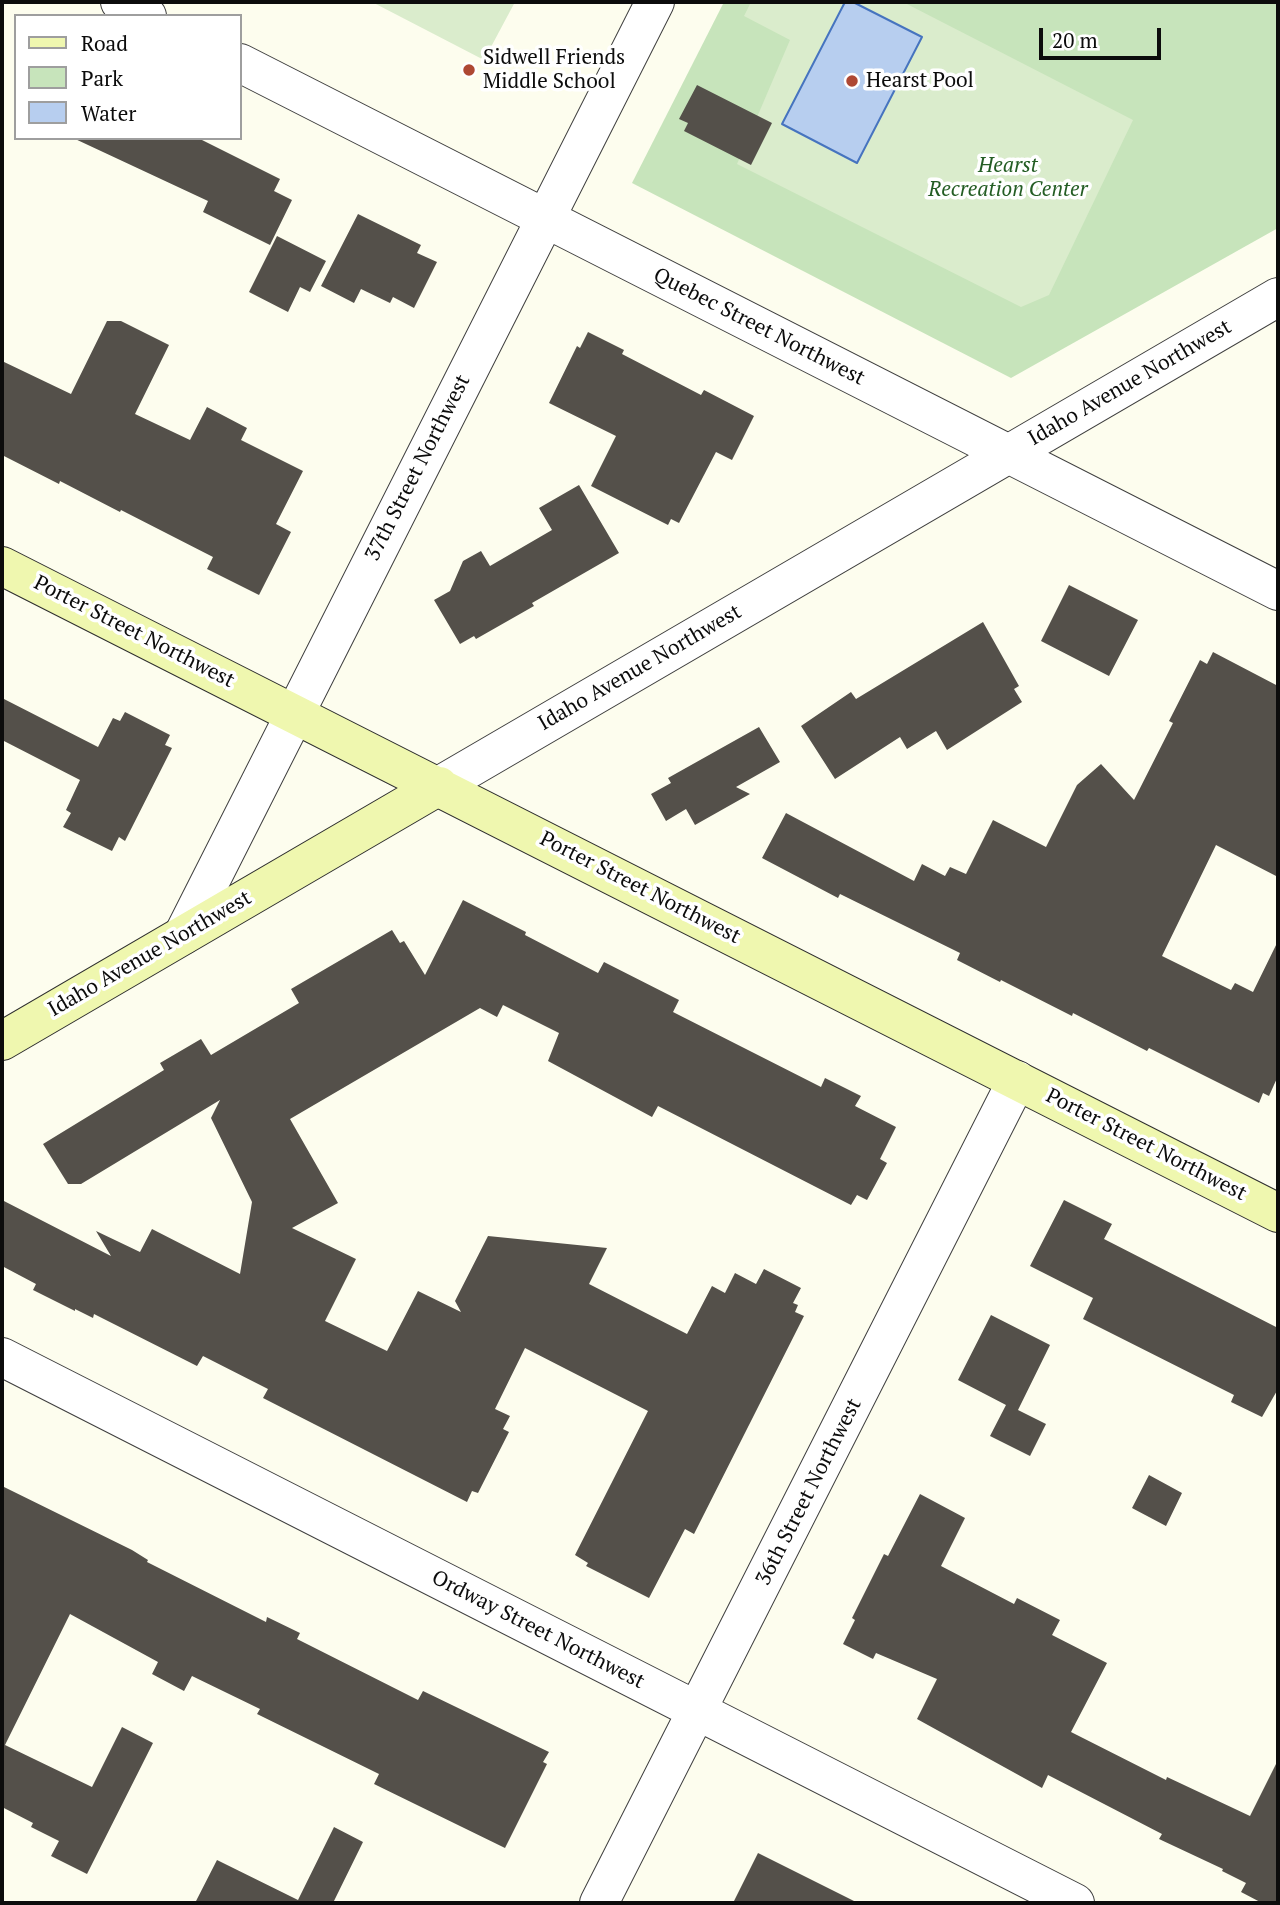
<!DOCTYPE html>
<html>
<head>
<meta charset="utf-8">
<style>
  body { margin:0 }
  #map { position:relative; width:1280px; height:1905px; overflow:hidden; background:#fdfdee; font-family:"PT Serif",serif }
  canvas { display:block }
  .frame { position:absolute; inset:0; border:4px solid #0c0c0c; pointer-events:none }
  .legend { position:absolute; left:14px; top:14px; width:228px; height:126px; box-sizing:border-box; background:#fff; border:2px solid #9e9e9e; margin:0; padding:9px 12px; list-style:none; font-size:21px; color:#0c0c0c }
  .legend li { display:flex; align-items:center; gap:14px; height:35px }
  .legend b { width:35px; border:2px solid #9e9e9e }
  .scale { position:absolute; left:1039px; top:28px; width:122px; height:32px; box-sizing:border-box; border:4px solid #0c0c0c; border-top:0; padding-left:9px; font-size:21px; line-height:24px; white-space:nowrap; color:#0c0c0c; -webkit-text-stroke:5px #fff; paint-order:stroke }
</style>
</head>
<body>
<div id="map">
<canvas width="1280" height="1905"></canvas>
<div class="frame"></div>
<ul class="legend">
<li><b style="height:9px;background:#eff7af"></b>Road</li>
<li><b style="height:19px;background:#c7e4bb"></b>Park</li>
<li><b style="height:19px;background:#b7ceef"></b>Water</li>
</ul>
<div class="scale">20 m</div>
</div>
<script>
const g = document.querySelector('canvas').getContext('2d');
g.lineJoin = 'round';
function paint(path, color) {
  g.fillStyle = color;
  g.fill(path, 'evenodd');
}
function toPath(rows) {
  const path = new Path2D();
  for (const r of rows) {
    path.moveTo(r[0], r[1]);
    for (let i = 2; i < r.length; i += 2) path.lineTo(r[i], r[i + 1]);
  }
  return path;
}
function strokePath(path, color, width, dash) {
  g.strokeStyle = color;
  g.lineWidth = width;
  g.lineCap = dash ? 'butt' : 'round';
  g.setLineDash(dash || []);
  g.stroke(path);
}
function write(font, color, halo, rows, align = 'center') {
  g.font = font + ' "PT Serif",serif';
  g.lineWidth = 7;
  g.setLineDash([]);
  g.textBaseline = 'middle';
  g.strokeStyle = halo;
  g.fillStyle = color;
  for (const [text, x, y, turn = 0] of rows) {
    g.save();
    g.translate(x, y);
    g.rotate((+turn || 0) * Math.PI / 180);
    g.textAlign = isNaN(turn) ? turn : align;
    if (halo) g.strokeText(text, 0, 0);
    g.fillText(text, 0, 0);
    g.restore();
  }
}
paint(toPath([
  [724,2,1278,2,1278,228,1011,378,632,183]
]), '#c7e4bb');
paint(toPath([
  [372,2,515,2,484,60],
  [751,2,903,2,1133,120,1049,295,1021,307,737,164,790,40,744,16]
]), '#daeccc');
const water = toPath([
  [845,2,853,2,922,37,857,163,782,124,845,2]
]);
paint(water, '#b7ceef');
strokePath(water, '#4674bf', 2);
paint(toPath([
  [697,85,772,123,751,165,684,131,688,123,679,119],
  [73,138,198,138,280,179,274,191,292,200,270,245,203,212,208,201],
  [358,214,421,245,417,253,437,262,414,308,393,297,390,303,361,289,354,303,321,286],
  [277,236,326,261,310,292,300,287,288,312,249,292],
  [107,321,121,321,169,345,135,414,190,440,207,407,247,428,241,440,303,471,276,524,291,532,259,595,207,569,213,557,121,510,120,512,60,481,59,484,2,455,2,361,71,394],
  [588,332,624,350,622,354,701,395,704,390,754,416,732,460,716,452,679,523,671,519,668,525,591,486,616,436,549,403,577,346,580,348],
  [579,485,619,553,532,603,534,606,476,639,474,636,460,644,434,600,450,591,463,561,481,551,490,566,552,530,539,508],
  [1069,585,1138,620,1109,676,1041,641],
  [983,622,1019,686,1014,689,1022,702,947,750,936,731,907,749,900,737,835,779,801,726,851,692,856,699],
  [1213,652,1278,686,1278,877,1216,845,1162,956,1231,990,1235,983,1253,992,1278,941,1278,1076,1269,1096,1263,1093,1259,1103,1149,1048,1147,1051,1073,1013,1072,1016,1001,980,1000,982,957,960,960,953,840,894,838,898,762,858,786,813,914,881,922,864,945,876,950,867,966,874,993,820,1046,847,1077,785,1101,764,1134,800,1173,723,1169,721,1200,660,1207,664],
  [2,698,98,747,113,718,120,721,125,712,170,735,165,745,172,748,125,841,119,837,112,851,63,827,71,813,66,810,80,780,2,740],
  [759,727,780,762,736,787,750,794,695,825,686,809,666,821,651,794,671,783,668,778],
  [463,900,526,932,525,935,598,973,604,962,679,1000,673,1012,821,1087,825,1078,861,1096,855,1106,896,1127,880,1159,887,1163,867,1200,857,1195,851,1205,658,1106,652,1117,548,1061,559,1033,503,1005,497,1017,480,1008,290,1119,338,1203,292,1228,356,1259,325,1321,387,1351,418,1291,461,1312,455,1301,488,1236,607,1248,589,1284,687,1334,712,1286,725,1293,735,1273,756,1284,764,1269,801,1288,793,1303,798,1305,795,1312,804,1316,694,1534,685,1529,649,1598,586,1566,588,1563,575,1555,648,1411,525,1348,495,1409,510,1416,503,1429,509,1432,478,1493,472,1491,467,1502,263,1398,268,1389,203,1356,197,1366,94,1314,93,1318,75,1309,75,1311,33,1290,36,1284,2,1266,2,1200,111,1256,96,1231,140,1252,152,1229,240,1274,252,1202,211,1118,220,1100,81,1184,68,1184,43,1144,164,1070,160,1063,201,1039,211,1055,299,1003,291,989,392,930,400,943,404,941,425,975],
  [1064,1200,1112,1224,1104,1239,1278,1328,1278,1389,1262,1417,1231,1402,1234,1395,1083,1319,1093,1298,1030,1266],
  [991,1315,1050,1345,1018,1410,1046,1424,1030,1456,990,1436,1006,1405,958,1380],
  [1149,1475,1182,1493,1166,1526,1132,1508],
  [2,1486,132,1550,148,1560,147,1562,266,1622,267,1617,300,1633,297,1639,418,1700,423,1691,549,1752,543,1762,547,1764,505,1848,374,1784,379,1774,257,1714,260,1709,192,1676,184,1691,152,1674,158,1662,70,1614,5,1745,92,1787,122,1727,153,1743,87,1874,51,1856,59,1841,31,1827,33,1823,2,1807],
  [920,1494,965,1518,941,1566,1014,1604,1017,1598,1060,1620,1052,1635,1107,1663,1071,1732,1166,1780,1167,1777,1250,1816,1278,1760,1278,1903,1262,1903,1241,1892,1246,1883,1222,1871,1223,1869,1159,1839,1162,1834,1048,1775,1042,1788,917,1719,937,1679,876,1653,873,1659,843,1644,855,1620,852,1618,884,1554,888,1556],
  [334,1827,363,1842,333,1903,195,1903,217,1860,298,1900],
  [758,1853,858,1903,733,1903]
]), '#54504a');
const street = toPath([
  [120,2,147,16],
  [240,63,1278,591],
  [439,786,1278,297],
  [183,935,655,2],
  [2,1357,1075,1903],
  [599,1903,1017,1080]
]);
const secondary = toPath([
  [2,566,1278,1213],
  [2,1041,439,786]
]);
strokePath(street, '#3f3f3f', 40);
strokePath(secondary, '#2e2e2e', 40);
strokePath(street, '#fff', 38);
strokePath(secondary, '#eff7af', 38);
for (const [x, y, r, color] of [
  [469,70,7,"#ae4833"],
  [852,81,7,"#ae4833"]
]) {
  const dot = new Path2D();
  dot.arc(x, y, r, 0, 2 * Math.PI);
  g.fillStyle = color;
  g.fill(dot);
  strokePath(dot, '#fff', 2.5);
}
write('21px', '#0c0c0c', '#fff', [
  ["Sidwell Friends",483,58],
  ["Middle School",483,82],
  ["Hearst Pool",866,81]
], 'left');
write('italic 21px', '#245d24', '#fff', [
  ["Hearst",1008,166],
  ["Recreation Center",1008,190]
]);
write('21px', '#0c0c0c', '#fff', [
  ["Quebec Street Northwest",759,327,27],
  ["Idaho Avenue Northwest",1130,383,-30],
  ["37th Street Northwest",418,468,-63],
  ["Porter Street Northwest",134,632,27],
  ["Idaho Avenue Northwest",640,668,-30],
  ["Porter Street Northwest",640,888,27],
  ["Idaho Avenue Northwest",150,954,-30],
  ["Porter Street Northwest",1146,1145,27],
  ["36th Street Northwest",809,1492,-63],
  ["Ordway Street Northwest",538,1630,27]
]);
</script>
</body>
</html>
